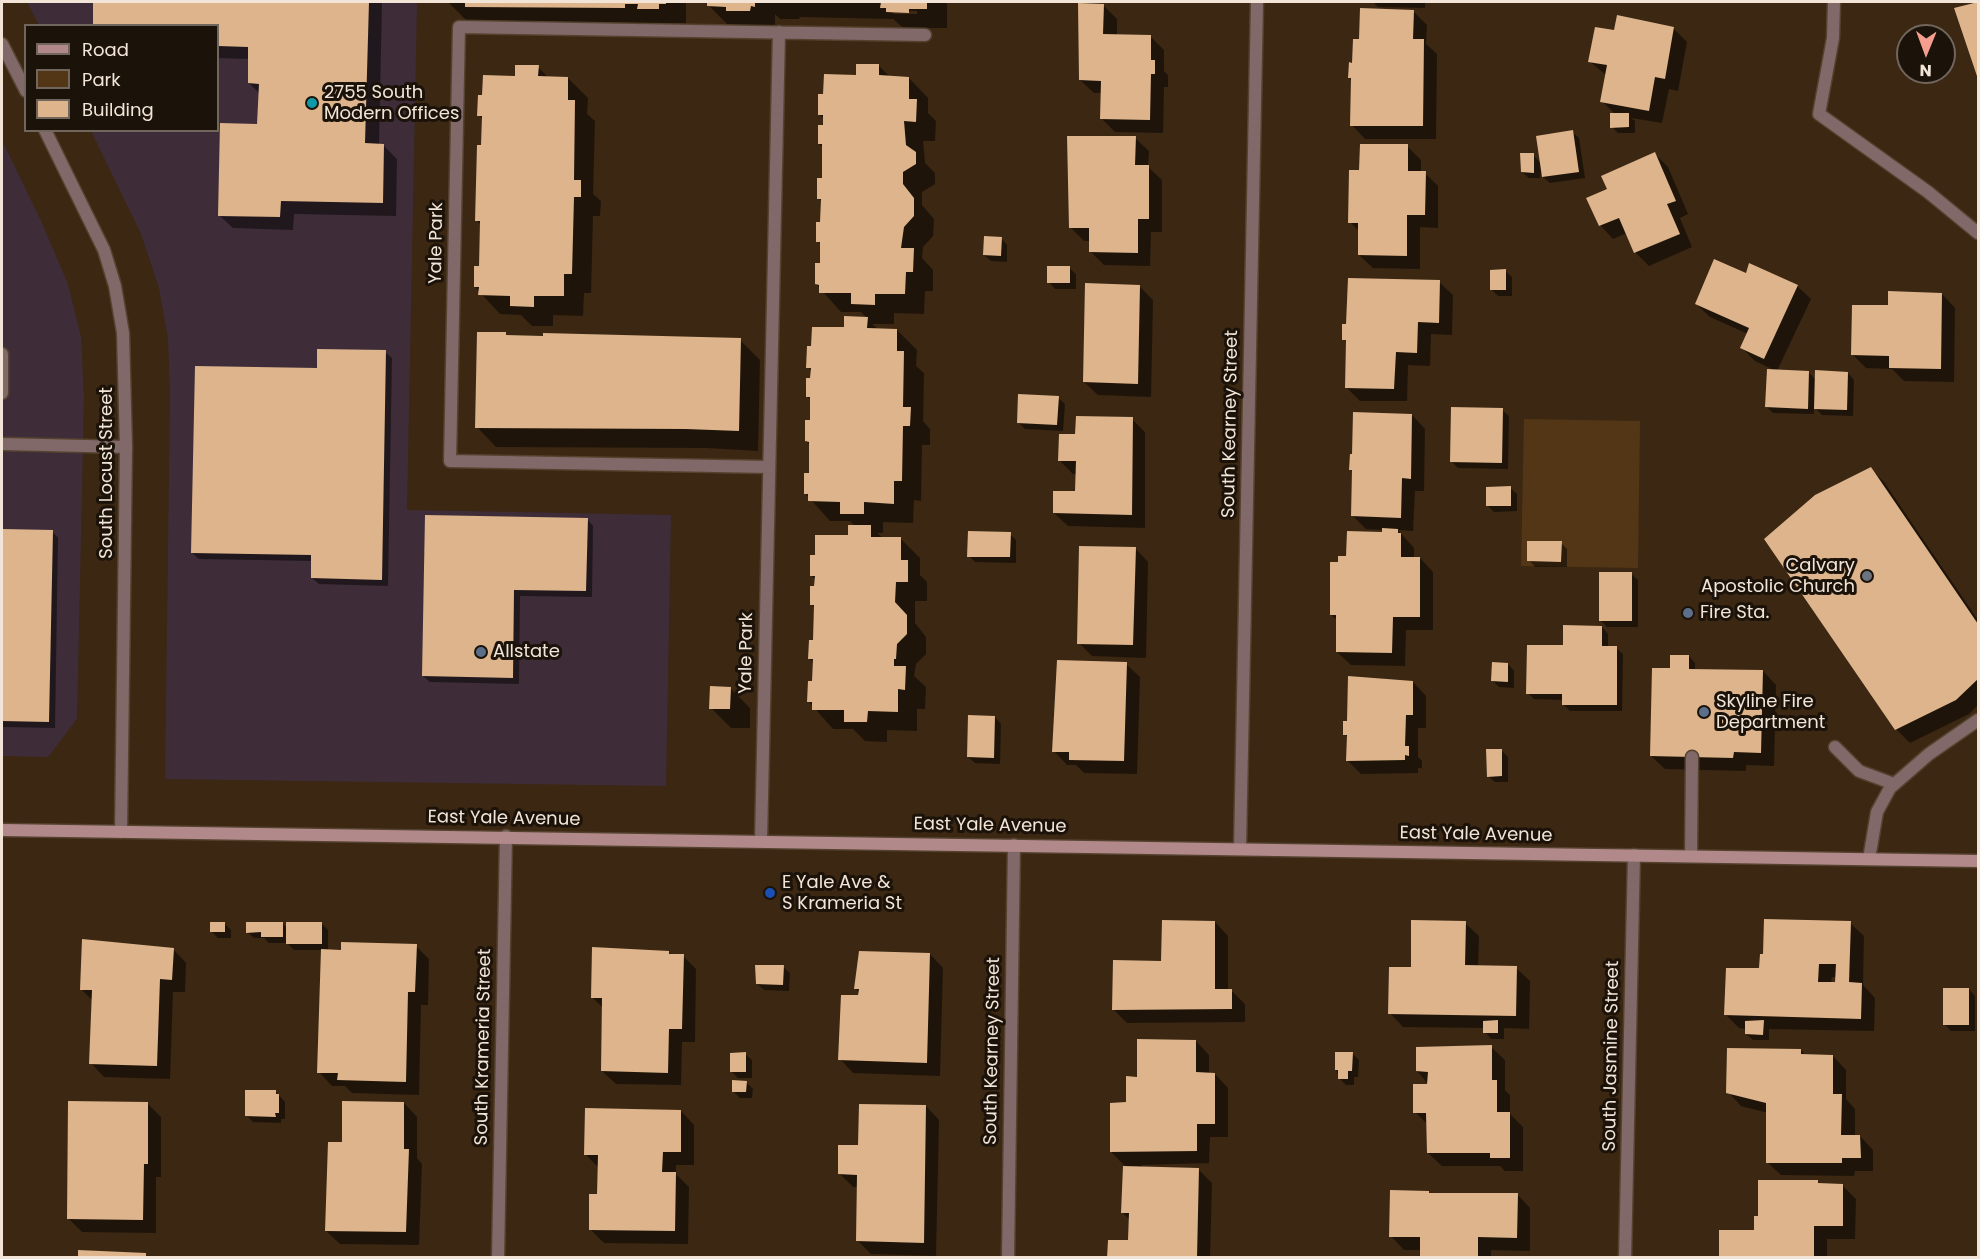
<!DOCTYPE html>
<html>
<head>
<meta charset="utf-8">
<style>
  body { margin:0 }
  #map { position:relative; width:1980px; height:1259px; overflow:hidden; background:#3b2712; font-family:Poppins,sans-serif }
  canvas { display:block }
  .frame { position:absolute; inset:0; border:3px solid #f2e5d8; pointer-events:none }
  .legend { position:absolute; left:24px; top:24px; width:195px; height:108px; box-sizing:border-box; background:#1b1209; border:2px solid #71665c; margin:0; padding:8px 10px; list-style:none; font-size:18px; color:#f2e5d8 }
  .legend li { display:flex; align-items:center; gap:12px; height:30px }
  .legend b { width:30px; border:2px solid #71665c }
  .north { position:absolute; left:1896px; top:24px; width:60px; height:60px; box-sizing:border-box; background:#1b1209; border:2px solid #71665c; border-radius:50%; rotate:181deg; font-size:16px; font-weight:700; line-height:24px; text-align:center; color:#f2e5d8 }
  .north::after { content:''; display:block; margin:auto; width:21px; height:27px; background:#f59d8f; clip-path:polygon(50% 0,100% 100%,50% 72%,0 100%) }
</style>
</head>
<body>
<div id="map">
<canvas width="1980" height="1259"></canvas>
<div class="frame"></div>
<ul class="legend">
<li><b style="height:8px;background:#b1898b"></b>Road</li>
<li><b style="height:16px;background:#533616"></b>Park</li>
<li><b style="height:16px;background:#ddb48c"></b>Building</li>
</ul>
<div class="north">N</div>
</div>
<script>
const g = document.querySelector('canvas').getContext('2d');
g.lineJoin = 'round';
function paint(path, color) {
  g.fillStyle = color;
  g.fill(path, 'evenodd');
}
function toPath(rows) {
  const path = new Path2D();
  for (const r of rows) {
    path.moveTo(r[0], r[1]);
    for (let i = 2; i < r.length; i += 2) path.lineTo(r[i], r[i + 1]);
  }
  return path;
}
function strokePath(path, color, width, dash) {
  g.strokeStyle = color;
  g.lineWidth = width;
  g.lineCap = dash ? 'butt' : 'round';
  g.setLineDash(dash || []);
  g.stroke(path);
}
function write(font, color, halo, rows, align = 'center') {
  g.font = font + ' Poppins,sans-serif';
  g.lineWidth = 6;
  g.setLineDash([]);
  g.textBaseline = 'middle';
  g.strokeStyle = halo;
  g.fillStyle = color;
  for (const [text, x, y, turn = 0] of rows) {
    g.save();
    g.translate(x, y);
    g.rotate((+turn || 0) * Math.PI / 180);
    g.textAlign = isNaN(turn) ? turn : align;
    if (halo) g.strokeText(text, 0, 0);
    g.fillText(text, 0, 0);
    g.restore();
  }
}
paint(toPath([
  [27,2,417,2,407,510,671,515,666,786,165,779,170,396,168,338,159,288,141,234,91,131,218,130,218,26,39,25],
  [2,140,42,223,68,284,81,337,84,398,77,719,48,757,2,756]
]), '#3e2d38');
paint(toPath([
  [1524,419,1640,421,1638,568,1521,566]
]), '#533616');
paint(toPath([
  [95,2,382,2,379,145,384,146,397,159,396,216,294,214,293,230,233,228,219,215,259,126,260,94,249,83,249,59,218,58,218,26,94,26],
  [448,2,686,2,686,24,678,23,678,28,659,28,655,24,644,24,644,28,468,22],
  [709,2,947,2,947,28,928,28,928,32,908,32,893,19,800,17,799,19,780,19,775,14,775,26,770,26,770,30,729,26,709,6],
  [891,11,917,11,917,14,894,14],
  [1124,2,1156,2,1156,3],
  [1373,2,1425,2,1425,8,1378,7],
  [1978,2,1978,76,1956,9],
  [1103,5,1117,19,1117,36,1151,37,1164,50,1164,71,1168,75,1168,87,1164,87,1163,133,1115,132,1102,119,1102,93,1094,93,1080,80],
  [1413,11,1427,25,1426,44,1437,54,1436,139,1365,139,1352,125,1353,81,1349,78,1361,40],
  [1618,16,1673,28,1687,42,1678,91,1669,89,1662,123,1631,118,1635,121,1635,133,1618,133,1612,127,1616,115,1602,101,1606,75,1589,61,1615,31],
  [879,66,890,77,909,78,928,98,928,113,936,121,935,141,923,141,925,163,935,173,935,184,922,192,922,205,934,219,933,236,923,247,922,258,933,270,933,291,925,291,924,314,894,313,894,324,872,324,879,330,897,330,917,350,916,366,924,373,923,421,930,429,930,445,922,445,921,501,914,500,913,523,883,522,883,533,877,533,883,538,901,539,920,558,920,575,927,582,927,601,915,601,915,623,926,637,926,654,916,664,914,676,926,687,925,709,917,709,917,731,887,730,887,742,865,741,853,729,833,729,809,702,814,683,814,663,810,659,815,641,815,608,811,604,816,580,812,576,817,556,849,537,855,526,850,521,830,521,805,493,810,474,811,446,806,441,811,421,811,400,807,396,812,372,808,367,845,329,867,318,861,312,841,312,816,284,821,265,822,245,817,241,822,224,822,202,818,198,823,179,824,148,819,144,824,119,820,115,825,96],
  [538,67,549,78,568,78,588,98,587,114,595,121,593,194,601,201,600,216,593,216,591,293,584,293,583,316,553,315,553,326,532,326,521,315,500,314,475,287,480,267,481,225,477,221,483,120,479,115,484,97],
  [1572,132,1579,138,1585,178,1550,183,1543,177,1542,167,1540,178,1529,178,1522,172,1533,155,1541,163],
  [1135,138,1149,151,1148,167,1162,180,1162,232,1151,232,1150,266,1104,265,1090,251,1090,241,1084,241,1070,227],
  [1407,146,1421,160,1421,173,1425,173,1438,186,1438,228,1420,227,1420,269,1373,268,1359,255,1360,232,1350,222,1361,172],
  [1655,154,1668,167,1688,214,1680,218,1692,247,1649,266,1635,252,1627,233,1613,239,1600,225,1609,190],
  [1001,238,1007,245,1007,262,991,261,984,255],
  [1069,268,1076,274,1076,289,1055,289,1049,282],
  [1505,271,1512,277,1512,296,1498,296,1492,290],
  [1746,275,1797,286,1811,299,1777,371,1808,372,1816,380,1848,373,1854,380,1853,416,1822,415,1814,407,1814,414,1773,413,1767,407,1776,371,1755,361,1742,348,1748,334,1710,317,1696,304],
  [1439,282,1453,295,1452,335,1431,334,1430,366,1408,365,1407,401,1360,401,1346,387,1348,343,1344,339],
  [1139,286,1153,300,1151,397,1098,395,1084,382],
  [1942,294,1955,308,1954,382,1904,381,1892,369,1866,368,1852,354,1889,307],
  [505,334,508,336,740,340,760,360,758,451,707,448,496,447,477,427],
  [385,352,392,358,388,586,319,584,312,578,313,561,199,559,192,553,318,370],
  [1058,398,1065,404,1063,431,1025,429,1018,422],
  [1502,410,1509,416,1508,469,1458,468,1452,462],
  [1412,415,1425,429,1424,491,1415,491,1413,531,1398,530,1414,548,1414,558,1420,558,1433,572,1433,630,1406,630,1405,666,1351,665,1337,652,1338,621,1331,615,1339,563,1384,533,1384,530,1366,529,1353,516,1354,473,1350,469],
  [1132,419,1145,432,1145,528,1068,526,1054,513,1076,493,1077,474,1073,474,1059,460,1077,435],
  [1871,469,1884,482,1978,620,1978,705,1969,714,1910,743,1896,729],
  [1510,488,1517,494,1517,511,1494,512,1487,505],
  [587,519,593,526,592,597,520,596,519,684,430,682,423,676],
  [2,530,52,531,58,538,55,728,2,727],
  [1010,534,1016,540,1016,563,975,562,969,556],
  [1561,543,1567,549,1567,567,1535,567,1529,560],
  [1135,548,1148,562,1146,658,1092,656,1079,643],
  [1631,574,1638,580,1638,627,1607,627,1600,620],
  [1602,627,1608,634,1608,648,1616,648,1623,654,1622,711,1570,711,1563,704,1563,700,1534,699,1528,693,1564,647],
  [1689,656,1695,663,1695,670,1763,671,1776,685,1774,766,1746,765,1746,771,1665,769,1651,756,1671,670],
  [1126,664,1140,677,1137,774,1084,773,1076,765,1067,765,1054,751],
  [1508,664,1514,671,1514,688,1499,687,1493,681],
  [1413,682,1426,696,1426,728,1418,728,1418,757,1422,761,1422,768,1418,768,1418,773,1361,774,1348,761,1348,738,1344,734],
  [730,688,750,708,750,728,731,728,711,708],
  [995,717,1001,724,1000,764,975,763,968,757],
  [1501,750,1508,757,1508,782,1495,782,1488,776],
  [1215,922,1228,936,1228,991,1232,991,1245,1004,1245,1022,1127,1023,1114,1010,1162,962],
  [224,923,231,930,231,938,218,938,211,931],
  [282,923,287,928,322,924,328,930,328,951,416,946,429,959,428,1005,421,1005,419,1095,352,1093,345,1086,332,1086,319,1072,322,950,294,950,287,943,269,943,264,938,254,938,247,932],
  [1465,923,1479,936,1478,967,1516,968,1530,981,1529,1029,1504,1028,1504,1039,1491,1039,1485,1032,1484,1028,1403,1027,1390,1013,1412,969],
  [1850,923,1864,936,1863,985,1875,998,1874,1031,1769,1029,1769,1040,1753,1040,1746,1034,1746,1029,1739,1028,1726,1015,1761,970,1765,955],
  [1832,977,1837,977,1837,984,1831,983],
  [173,949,186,963,185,992,173,992,170,1079,104,1077,91,1063,93,1001,82,990],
  [669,952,672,956,683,956,696,969,695,1042,682,1042,681,1085,616,1084,602,1071,603,1008,592,997],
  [930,954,943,968,940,1076,853,1073,840,1059,860,996,856,988,857,966],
  [783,967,790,973,789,991,764,990,757,984],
  [1969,989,1975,996,1975,1031,1951,1031,1944,1024],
  [1196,1041,1209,1055,1209,1074,1215,1074,1228,1088,1228,1137,1210,1137,1209,1163,1142,1165,1142,1168,1198,1169,1212,1183,1210,1258,1109,1258,1129,1242,1130,1220,1123,1213,1126,1167,1111,1152,1128,1104,1139,1078],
  [1491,1047,1505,1060,1505,1090,1510,1095,1510,1114,1523,1127,1523,1171,1505,1171,1500,1166,1442,1166,1428,1153,1428,1125,1415,1112,1429,1085,1417,1071],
  [1801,1050,1806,1056,1833,1056,1846,1070,1846,1099,1855,1109,1855,1136,1860,1136,1873,1150,1873,1171,1855,1171,1854,1176,1781,1175,1767,1162,1768,1113,1741,1106,1728,1092],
  [1352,1053,1359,1060,1358,1077,1354,1077,1354,1085,1346,1085,1339,1078,1336,1069],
  [745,1054,752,1060,752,1078,738,1078,732,1072],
  [746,1082,753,1089,752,1098,740,1098,733,1091],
  [276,1092,285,1102,285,1119,281,1119,281,1123,253,1122,247,1116],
  [404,1103,417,1117,417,1158,422,1164,419,1245,340,1244,326,1231,343,1144],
  [148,1104,161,1117,161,1177,156,1177,156,1233,82,1232,68,1218],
  [926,1106,939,1120,936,1256,871,1254,858,1241,859,1187,853,1187,840,1174,859,1147],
  [681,1111,694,1125,694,1165,676,1165,676,1174,689,1187,688,1244,604,1243,590,1229,599,1196,599,1168,585,1154],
  [1817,1181,1821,1185,1842,1185,1856,1199,1855,1239,1827,1239,1827,1258,1720,1258],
  [1428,1192,1431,1195,1517,1194,1530,1208,1530,1251,1491,1250,1491,1258,1421,1258,1421,1250,1404,1250,1391,1236]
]), '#0007');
paint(toPath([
  [93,2,369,2,365,143,384,144,383,203,281,201,280,217,218,216,220,123,257,124,259,84,248,83,248,47,218,46,218,26,93,26],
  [465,2,666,2,666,4,659,4,659,9,637,9,638,4,625,4,625,8,465,7],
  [707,2,755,2,755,7,751,6,750,11,726,11,726,7,707,6],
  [881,2,927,2,927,9,909,9,909,13,886,12,886,8,880,8],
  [1978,2,1978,79,1954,8],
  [1078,3,1104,4,1103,34,1151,35,1151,60,1155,60,1155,74,1151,74,1150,120,1100,119,1101,81,1079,80],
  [1360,8,1414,10,1413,39,1424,39,1423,126,1350,126,1351,78,1348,78,1349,62,1352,63,1353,39,1359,39],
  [1617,15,1674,27,1665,79,1655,77,1649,111,1600,102,1607,65,1588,62,1595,27,1614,30],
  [856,64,879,64,879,75,909,77,909,99,917,99,916,122,904,121,906,145,916,152,916,164,903,172,903,184,914,198,914,216,904,227,901,248,914,248,913,272,906,272,905,294,875,294,875,305,851,304,851,293,819,293,819,285,815,284,815,263,820,263,820,242,816,242,816,222,820,222,821,199,817,199,817,178,822,178,822,144,818,144,818,125,823,125,823,115,818,115,818,94,823,94,824,74,856,75],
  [515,65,539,65,538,76,568,77,568,100,575,100,574,180,581,180,581,197,574,197,572,274,564,274,564,296,534,296,534,307,510,306,510,296,478,295,479,287,474,287,474,266,479,266,480,221,475,221,477,145,481,145,482,116,477,116,478,95,482,95,483,75,515,76],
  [1610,113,1629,113,1629,127,1610,128],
  [1573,130,1579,172,1542,177,1536,136],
  [1067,136,1136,136,1135,165,1149,165,1149,219,1138,219,1138,253,1089,252,1089,228,1069,228],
  [1360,144,1408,144,1408,171,1426,171,1425,215,1407,215,1407,256,1358,255,1358,223,1348,223,1349,170,1359,170],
  [1655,152,1676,201,1667,204,1680,234,1634,253,1619,218,1599,226,1586,198,1607,189,1601,176],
  [1520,153,1534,153,1534,173,1521,172],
  [984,236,1002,237,1001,256,983,255],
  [1714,259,1746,273,1749,263,1798,285,1764,359,1740,348,1749,328,1695,304],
  [1047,266,1070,266,1070,283,1047,283],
  [1506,269,1506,290,1490,290,1490,270],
  [1348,278,1440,280,1439,323,1418,322,1417,353,1396,352,1394,389,1345,388,1346,340,1342,340,1342,324,1346,324],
  [1085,283,1140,285,1138,384,1083,382],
  [1888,291,1942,293,1941,369,1889,368,1889,356,1851,355,1852,305,1888,305],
  [844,316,868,317,867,328,897,329,897,351,904,351,903,407,911,407,910,426,903,426,902,481,894,481,894,504,864,502,864,514,840,514,840,502,808,501,808,494,804,494,804,473,809,473,809,442,805,441,805,420,810,420,810,397,806,397,806,378,810,378,811,368,806,368,807,346,811,346,812,327,844,327],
  [477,332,506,332,506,335,543,336,543,333,741,338,739,431,686,429,475,428],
  [317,349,386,350,382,580,311,578,311,555,191,553,195,366,317,368],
  [1767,369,1809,371,1808,409,1765,407],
  [1815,370,1848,372,1847,410,1814,409],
  [1018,394,1059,396,1057,425,1017,423],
  [1451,407,1503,408,1502,463,1450,462],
  [1353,412,1412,414,1411,479,1402,478,1401,518,1351,516,1352,470,1349,470,1350,454,1352,454],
  [1076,416,1133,417,1132,515,1053,513,1053,491,1075,491,1076,461,1058,461,1059,434,1075,434],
  [1871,467,1978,624,1978,679,1956,700,1895,730,1764,539,1815,495],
  [1511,486,1511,506,1486,506,1486,487],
  [425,515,588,518,586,591,514,590,513,678,422,676],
  [848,525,871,525,871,537,901,537,901,560,908,560,908,582,896,582,895,602,907,615,907,634,897,644,896,659,894,659,894,666,906,666,905,690,898,689,898,712,868,711,867,722,844,722,844,710,812,710,812,702,807,702,808,681,812,681,813,659,808,659,809,640,813,640,814,605,810,605,810,586,814,586,815,576,810,576,810,555,815,555,815,535,848,535],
  [1382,528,1398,529,1398,533,1401,533,1401,557,1420,557,1420,617,1393,617,1392,653,1336,652,1336,615,1330,615,1330,562,1338,562,1338,556,1346,556,1347,531,1382,532],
  [2,529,53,530,49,722,2,721],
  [968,531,1011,532,1010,557,967,557],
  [1527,541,1562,541,1561,562,1527,561],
  [1079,546,1136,547,1133,645,1077,644],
  [1599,572,1632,572,1632,621,1599,621],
  [1563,625,1602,626,1602,646,1617,646,1617,705,1562,705,1562,694,1526,694,1527,645,1563,645],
  [1670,655,1689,655,1689,669,1763,670,1761,753,1734,752,1733,758,1650,756,1652,668,1670,668],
  [1057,660,1127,662,1124,761,1069,760,1069,752,1052,752],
  [1492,662,1508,663,1508,682,1491,681],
  [1348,676,1413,681,1413,715,1406,715,1405,746,1409,746,1409,756,1405,755,1405,760,1346,761,1347,735,1343,735,1343,721,1347,721],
  [710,686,731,687,730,709,709,709],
  [968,715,995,716,994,758,967,757],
  [1486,749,1502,749,1502,776,1487,777],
  [1764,919,1851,921,1849,982,1862,983,1861,1019,1724,1015,1726,968,1759,968,1760,954,1763,954],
  [1819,964,1836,964,1835,982,1818,982],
  [1162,920,1215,921,1215,989,1232,989,1232,1009,1112,1010,1113,960,1161,961],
  [1411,920,1466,921,1465,965,1517,966,1516,1016,1388,1014,1389,967,1411,967],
  [210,922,225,922,225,932,210,932],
  [246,922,283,922,283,937,261,937,261,932,246,933],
  [286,922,322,922,322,944,286,944],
  [82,939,174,948,172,980,160,979,157,1066,89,1064,92,990,80,990],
  [341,942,417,944,415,992,408,992,406,1082,337,1080,338,1073,317,1073,321,949,341,950],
  [592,947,669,951,669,954,684,954,682,1029,669,1029,668,1073,601,1071,602,998,591,998],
  [859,951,930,953,927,1063,838,1060,841,995,858,995,859,989,854,989],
  [755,965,784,965,783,985,756,984],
  [1943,988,1969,988,1969,1025,1943,1025],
  [1498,1020,1498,1033,1483,1033,1483,1021],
  [1764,1020,1763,1035,1745,1034,1745,1021],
  [1137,1039,1196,1040,1196,1072,1215,1073,1215,1124,1197,1124,1197,1151,1110,1152,1110,1103,1126,1102,1126,1076,1137,1077],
  [1492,1045,1492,1080,1497,1080,1497,1112,1510,1112,1510,1158,1490,1158,1490,1153,1427,1153,1426,1113,1413,1113,1413,1084,1427,1084,1428,1072,1416,1071,1416,1047],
  [1727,1048,1801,1049,1801,1054,1833,1055,1833,1094,1842,1094,1841,1135,1860,1135,1861,1158,1842,1158,1842,1163,1766,1163,1766,1103,1726,1093],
  [746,1052,746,1072,730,1072,730,1053],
  [1335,1052,1353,1052,1352,1071,1348,1071,1348,1079,1338,1079,1338,1070,1335,1070],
  [732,1080,747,1081,746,1092,732,1092],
  [245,1090,276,1090,276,1094,279,1094,279,1113,275,1113,276,1117,245,1116],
  [68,1101,148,1102,148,1164,144,1164,143,1220,67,1219],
  [342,1101,404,1102,404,1149,409,1149,406,1232,325,1231,328,1142,342,1142],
  [859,1104,926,1105,924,1243,856,1241,857,1175,838,1174,838,1145,858,1145],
  [585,1108,681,1110,681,1152,663,1152,662,1172,676,1172,675,1231,589,1230,589,1194,597,1194,598,1155,584,1155],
  [1123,1166,1199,1168,1197,1258,1107,1258,1108,1240,1128,1240,1129,1213,1121,1213],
  [1758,1180,1818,1180,1818,1183,1843,1184,1843,1226,1814,1226,1814,1258,1719,1258,1719,1230,1754,1230,1754,1216,1758,1216],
  [1390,1190,1429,1191,1429,1193,1518,1193,1517,1238,1478,1237,1478,1258,1420,1258,1420,1237,1389,1237],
  [78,1250,146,1253,146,1258,78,1258]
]), '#ddb48c');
const lane = toPath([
  [2,354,2,393],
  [2,444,126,447],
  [769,467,450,461,459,27,925,35],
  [1835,747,1859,771,1894,784],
  [761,841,779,32],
  [1691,856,1692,757],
  [1869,859,1877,812,1890,788,1929,754,1978,720]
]);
const street = toPath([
  [1834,2,1833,38,1819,114,1928,192,1978,233],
  [2,44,26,91],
  [45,130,104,250,115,286,123,333,126,447,121,832],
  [1240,848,1257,2],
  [498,1258,506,836],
  [1008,1258,1014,845],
  [1625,1258,1634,855]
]);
const secondary = toPath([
  [2,830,1978,861]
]);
strokePath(lane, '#55422e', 15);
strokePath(street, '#55422e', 15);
strokePath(secondary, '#55422e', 15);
strokePath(lane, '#816869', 12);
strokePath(street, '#816869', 12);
strokePath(secondary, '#b1898b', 12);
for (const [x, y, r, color] of [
  [312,103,6,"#0f9aa8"],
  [1867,576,6,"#6b7280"],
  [1688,613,6,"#5c6f8a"],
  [481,652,6,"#5c6f8a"],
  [1704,712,6,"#5c6f8a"],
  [770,893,6,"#1a4fb4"]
]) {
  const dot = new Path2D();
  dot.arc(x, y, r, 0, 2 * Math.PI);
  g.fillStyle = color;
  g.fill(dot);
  strokePath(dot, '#1b1209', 2);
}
write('18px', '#f2e5d8', '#1b1209', [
  ["2755 South",324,93],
  ["Modern Offices",324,114],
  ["Calvary",1855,566,"right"],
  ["Apostolic Church",1855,587,"right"],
  ["Fire Sta.",1700,613],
  ["Allstate",493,652],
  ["Skyline Fire",1716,702],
  ["Department",1716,723],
  ["E Yale Ave &",782,883],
  ["S Krameria St",782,904]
], 'left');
write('18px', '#f2e5d8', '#1b1209', [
  ["Yale Park",437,243,-89],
  ["South Kearney Street",1231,424,-89],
  ["South Locust Street",107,473,-90],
  ["Yale Park",747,653,-89],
  ["East Yale Avenue",504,819,1],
  ["East Yale Avenue",990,826,1],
  ["East Yale Avenue",1476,835,1],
  ["South Krameria Street",484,1047,-89],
  ["South Kearney Street",993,1051,-89],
  ["South Jasmine Street",1612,1056,-89]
]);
</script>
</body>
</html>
